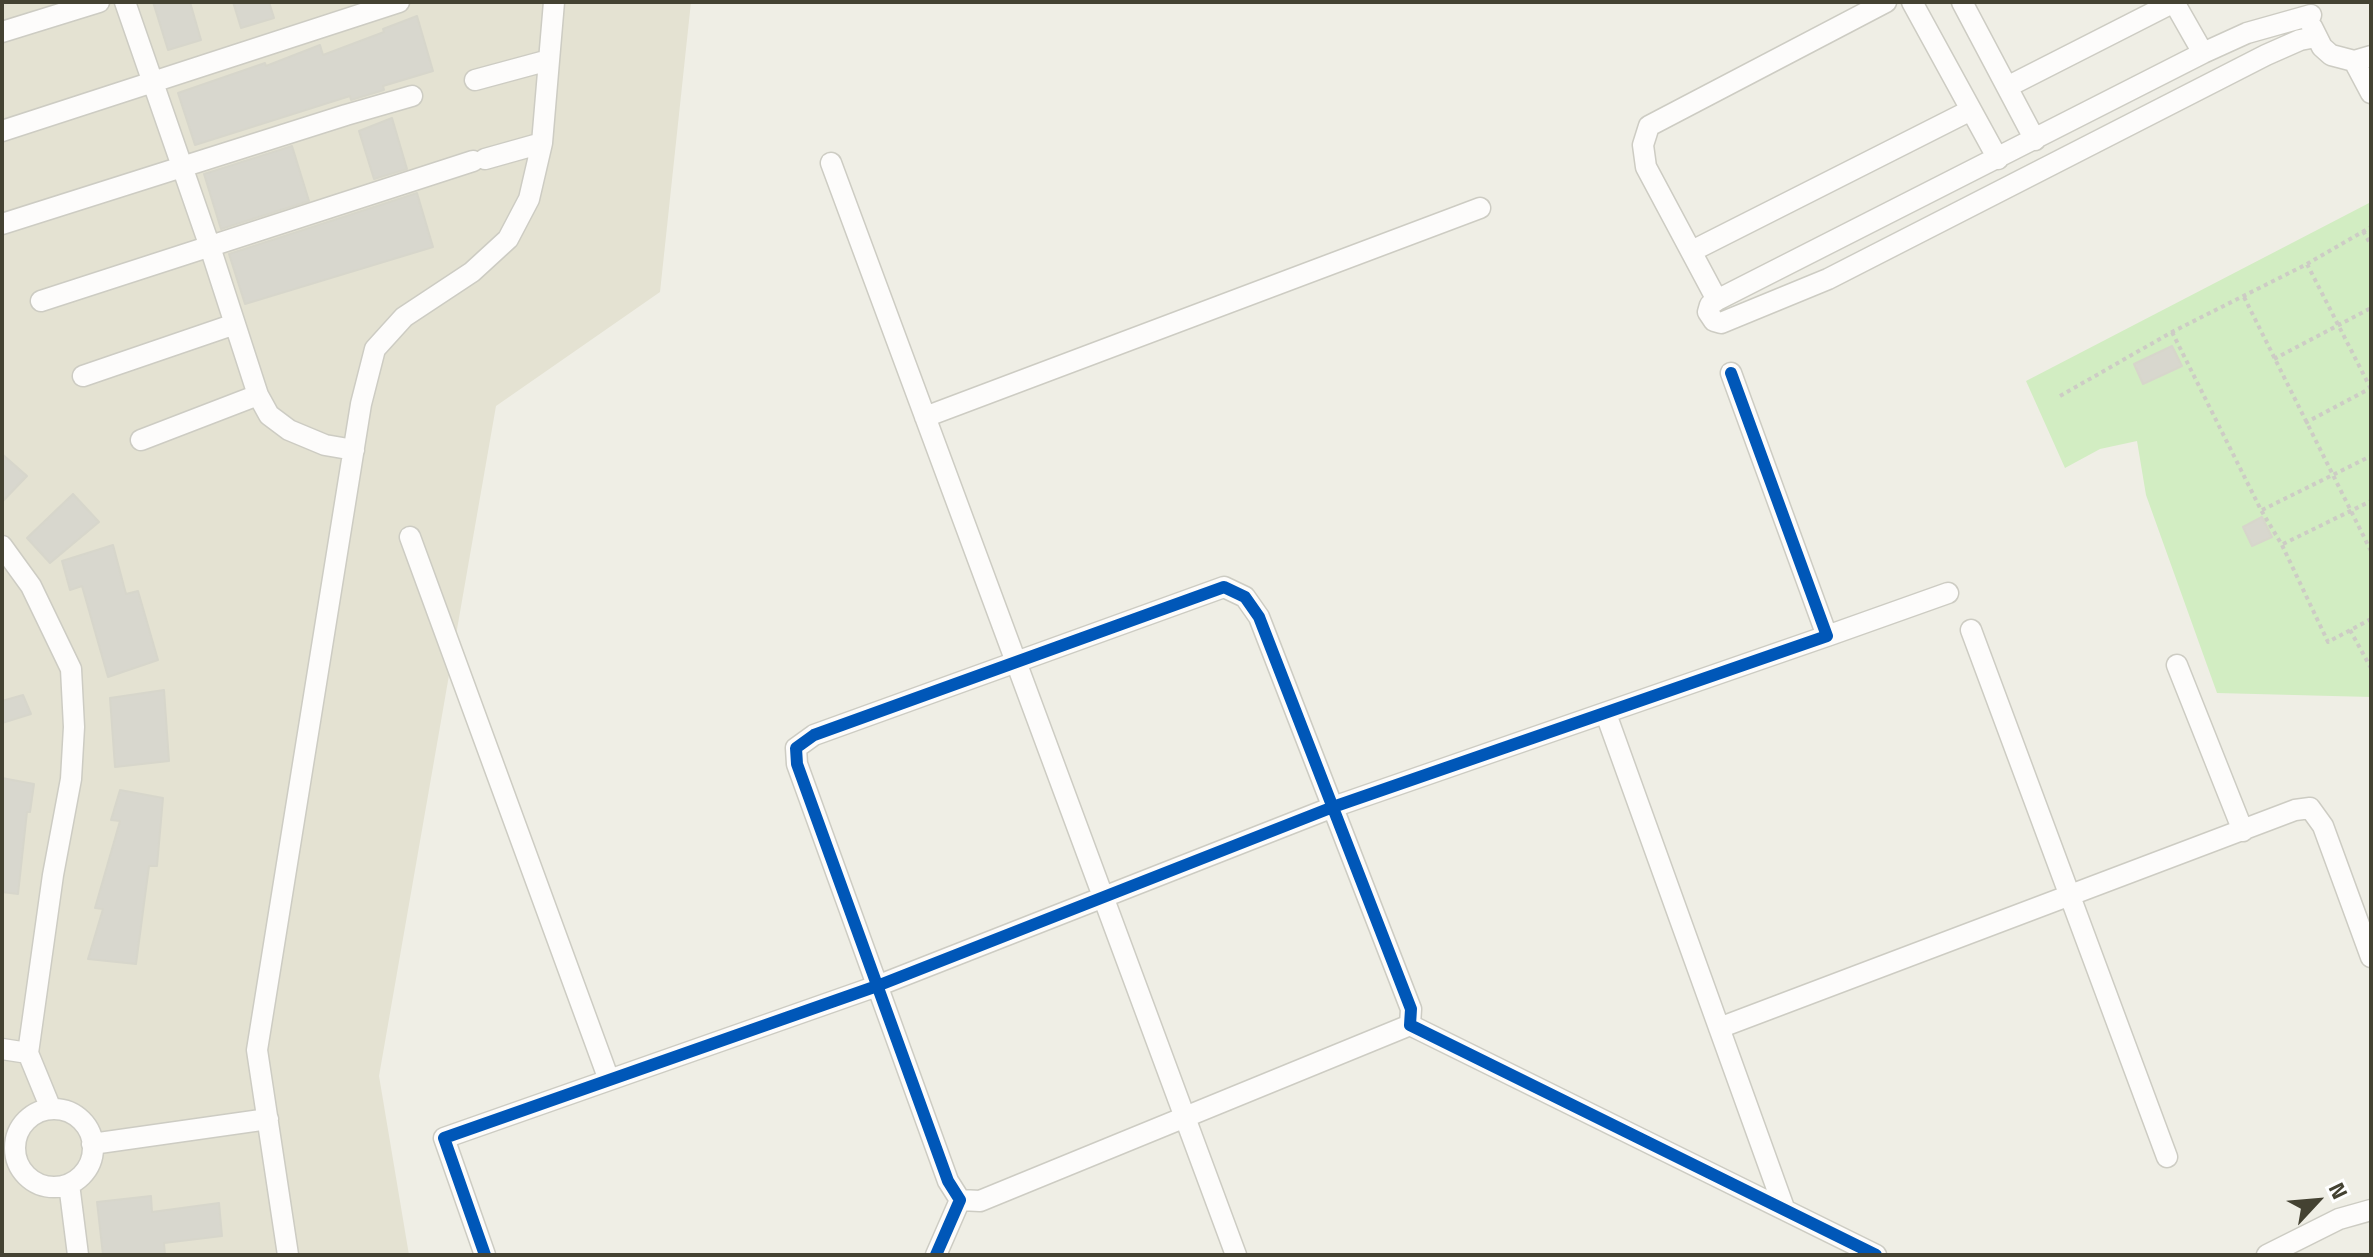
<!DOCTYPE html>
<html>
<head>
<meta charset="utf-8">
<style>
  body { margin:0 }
  #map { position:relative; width:2373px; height:1257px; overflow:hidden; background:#efeee5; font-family:"Titillium Web",sans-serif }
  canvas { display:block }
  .frame { position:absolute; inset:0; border:4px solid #444232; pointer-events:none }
  .north { position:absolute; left:2277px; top:1161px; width:80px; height:80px; -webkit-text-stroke:6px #fff; paint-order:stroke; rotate:64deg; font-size:22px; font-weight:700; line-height:32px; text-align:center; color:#444232 }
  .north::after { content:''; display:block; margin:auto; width:28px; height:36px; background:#444232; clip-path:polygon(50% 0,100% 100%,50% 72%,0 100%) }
</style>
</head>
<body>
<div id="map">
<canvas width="2373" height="1257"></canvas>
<div class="frame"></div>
<div class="north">N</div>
</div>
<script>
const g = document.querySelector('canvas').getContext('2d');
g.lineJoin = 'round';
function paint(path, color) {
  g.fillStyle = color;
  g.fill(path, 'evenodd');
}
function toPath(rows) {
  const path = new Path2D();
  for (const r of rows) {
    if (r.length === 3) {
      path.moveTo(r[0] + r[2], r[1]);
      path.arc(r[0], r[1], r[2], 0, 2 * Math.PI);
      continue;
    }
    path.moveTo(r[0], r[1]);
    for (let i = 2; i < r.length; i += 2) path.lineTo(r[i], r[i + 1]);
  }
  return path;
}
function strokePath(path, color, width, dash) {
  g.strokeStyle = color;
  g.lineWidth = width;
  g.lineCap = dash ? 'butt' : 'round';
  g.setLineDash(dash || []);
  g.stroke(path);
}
paint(toPath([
  [2,2,691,2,660,292,496,406,379,1076,409,1255,2,1255]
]), '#e4e2d2');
paint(toPath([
  [2371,202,2371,697,2217,693,2146,495,2137,441,2100,449,2065,468,2026,381]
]), '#d2edc2');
const building = toPath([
  [153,2,190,2,201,40,168,50,153,2],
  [233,2,269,2,274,18,241,28,233,2],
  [417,16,433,71,383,86,384,90,351,100,350,96,195,145,178,93,265,63,266,66,320,45,323,55,384,32,383,29,417,16],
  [392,118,407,169,374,179,359,131,392,118],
  [292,146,309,201,221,229,204,174,292,146],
  [417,193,433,247,245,304,229,254,417,193],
  [2172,346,2182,366,2143,384,2134,364,2172,346],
  [2,454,27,476,2,502,2,454],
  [73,494,99,522,50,563,27,538,73,494],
  [2262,517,2272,537,2252,546,2243,527,2262,517],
  [113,545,126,594,138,591,158,660,108,677,82,586,70,590,62,561,113,545],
  [164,690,169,761,115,767,110,698,164,690],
  [23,695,31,714,2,723,2,701,23,695],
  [2,778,34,784,30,812,27,812,18,894,2,892,2,778],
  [120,790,163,798,157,866,149,866,136,964,88,959,103,909,95,908,120,821,111,820,120,790],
  [151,1196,152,1212,219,1203,222,1236,164,1243,165,1255,103,1255,97,1202,151,1196]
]);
paint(building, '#d8d7ce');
strokePath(building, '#d7d6cb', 2);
const minor = toPath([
  [125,2,210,247,258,395,269,415,289,430,325,445,354,450],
  [1912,2,1998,159],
  [1962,2,2035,140],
  [2174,2,2203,53],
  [2311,15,2247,33,2203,53,1717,300,1710,305,1708,312,1714,321,1721,323,1828,279,2266,55,2300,40,2316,37],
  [2312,27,2322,47,2331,55,2354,61,2371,56],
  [2,32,99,2],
  [2354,61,2371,93],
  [475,80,549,60],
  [2007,87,2174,2],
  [2,131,399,2],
  [485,159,542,143],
  [831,163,1236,1255],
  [2,224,346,115,412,96],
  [1692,251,1971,110],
  [1717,300,1646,167,1643,145,1649,126,1886,2],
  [41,301,473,161],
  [83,376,235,324],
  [925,417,1480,208],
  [141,440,258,395],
  [410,537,609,1080],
  [2,546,31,586,71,669,74,727,71,779,53,875,28,1053,51,1109],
  [1971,630,2167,1157],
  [1827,636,1948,593],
  [2177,665,2243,831],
  [1606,714,1784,1208],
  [1719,1028,2295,810,2310,808,2323,826,2371,957],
  [2,1049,28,1053],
  [54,1148,39],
  [92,1144,268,1119],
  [69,1184,78,1255],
  [960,1200,980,1201,1410,1025],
  [288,1255,257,1050,361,404,375,349,404,317,472,272,508,239,529,199,542,143,554,2],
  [485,1255,444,1138,877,986,1333,807,1827,636,1731,373],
  [936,1255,960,1200,948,1181,797,764,796,748,814,735,1224,587,1245,597,1259,617,1411,1009,1410,1025,1876,1255],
  [2267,1255,2339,1219,2371,1210]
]);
strokePath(minor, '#cdccc3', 23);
strokePath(toPath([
  [2363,231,2371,245],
  [2307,264,2371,389],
  [2244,297,2371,551],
  [2172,332,2261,510,2282,545,2328,642,2371,619],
  [2274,359,2371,308],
  [2060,396,2172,332,2307,264,2371,227],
  [2305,423,2371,388],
  [2262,510,2371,456],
  [2283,544,2371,501],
  [2350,630,2371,668]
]), '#cdccc5', 4, [4, 4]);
strokePath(minor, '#fdfcfb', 20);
strokePath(toPath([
  [485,1255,444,1138,877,986,1333,807,1827,636,1731,373],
  [936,1255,960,1200,948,1181,797,764,796,748,814,735,1224,587,1245,597,1259,617,1411,1009,1410,1025,1876,1255]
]), '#0057b8', 12);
</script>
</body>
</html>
